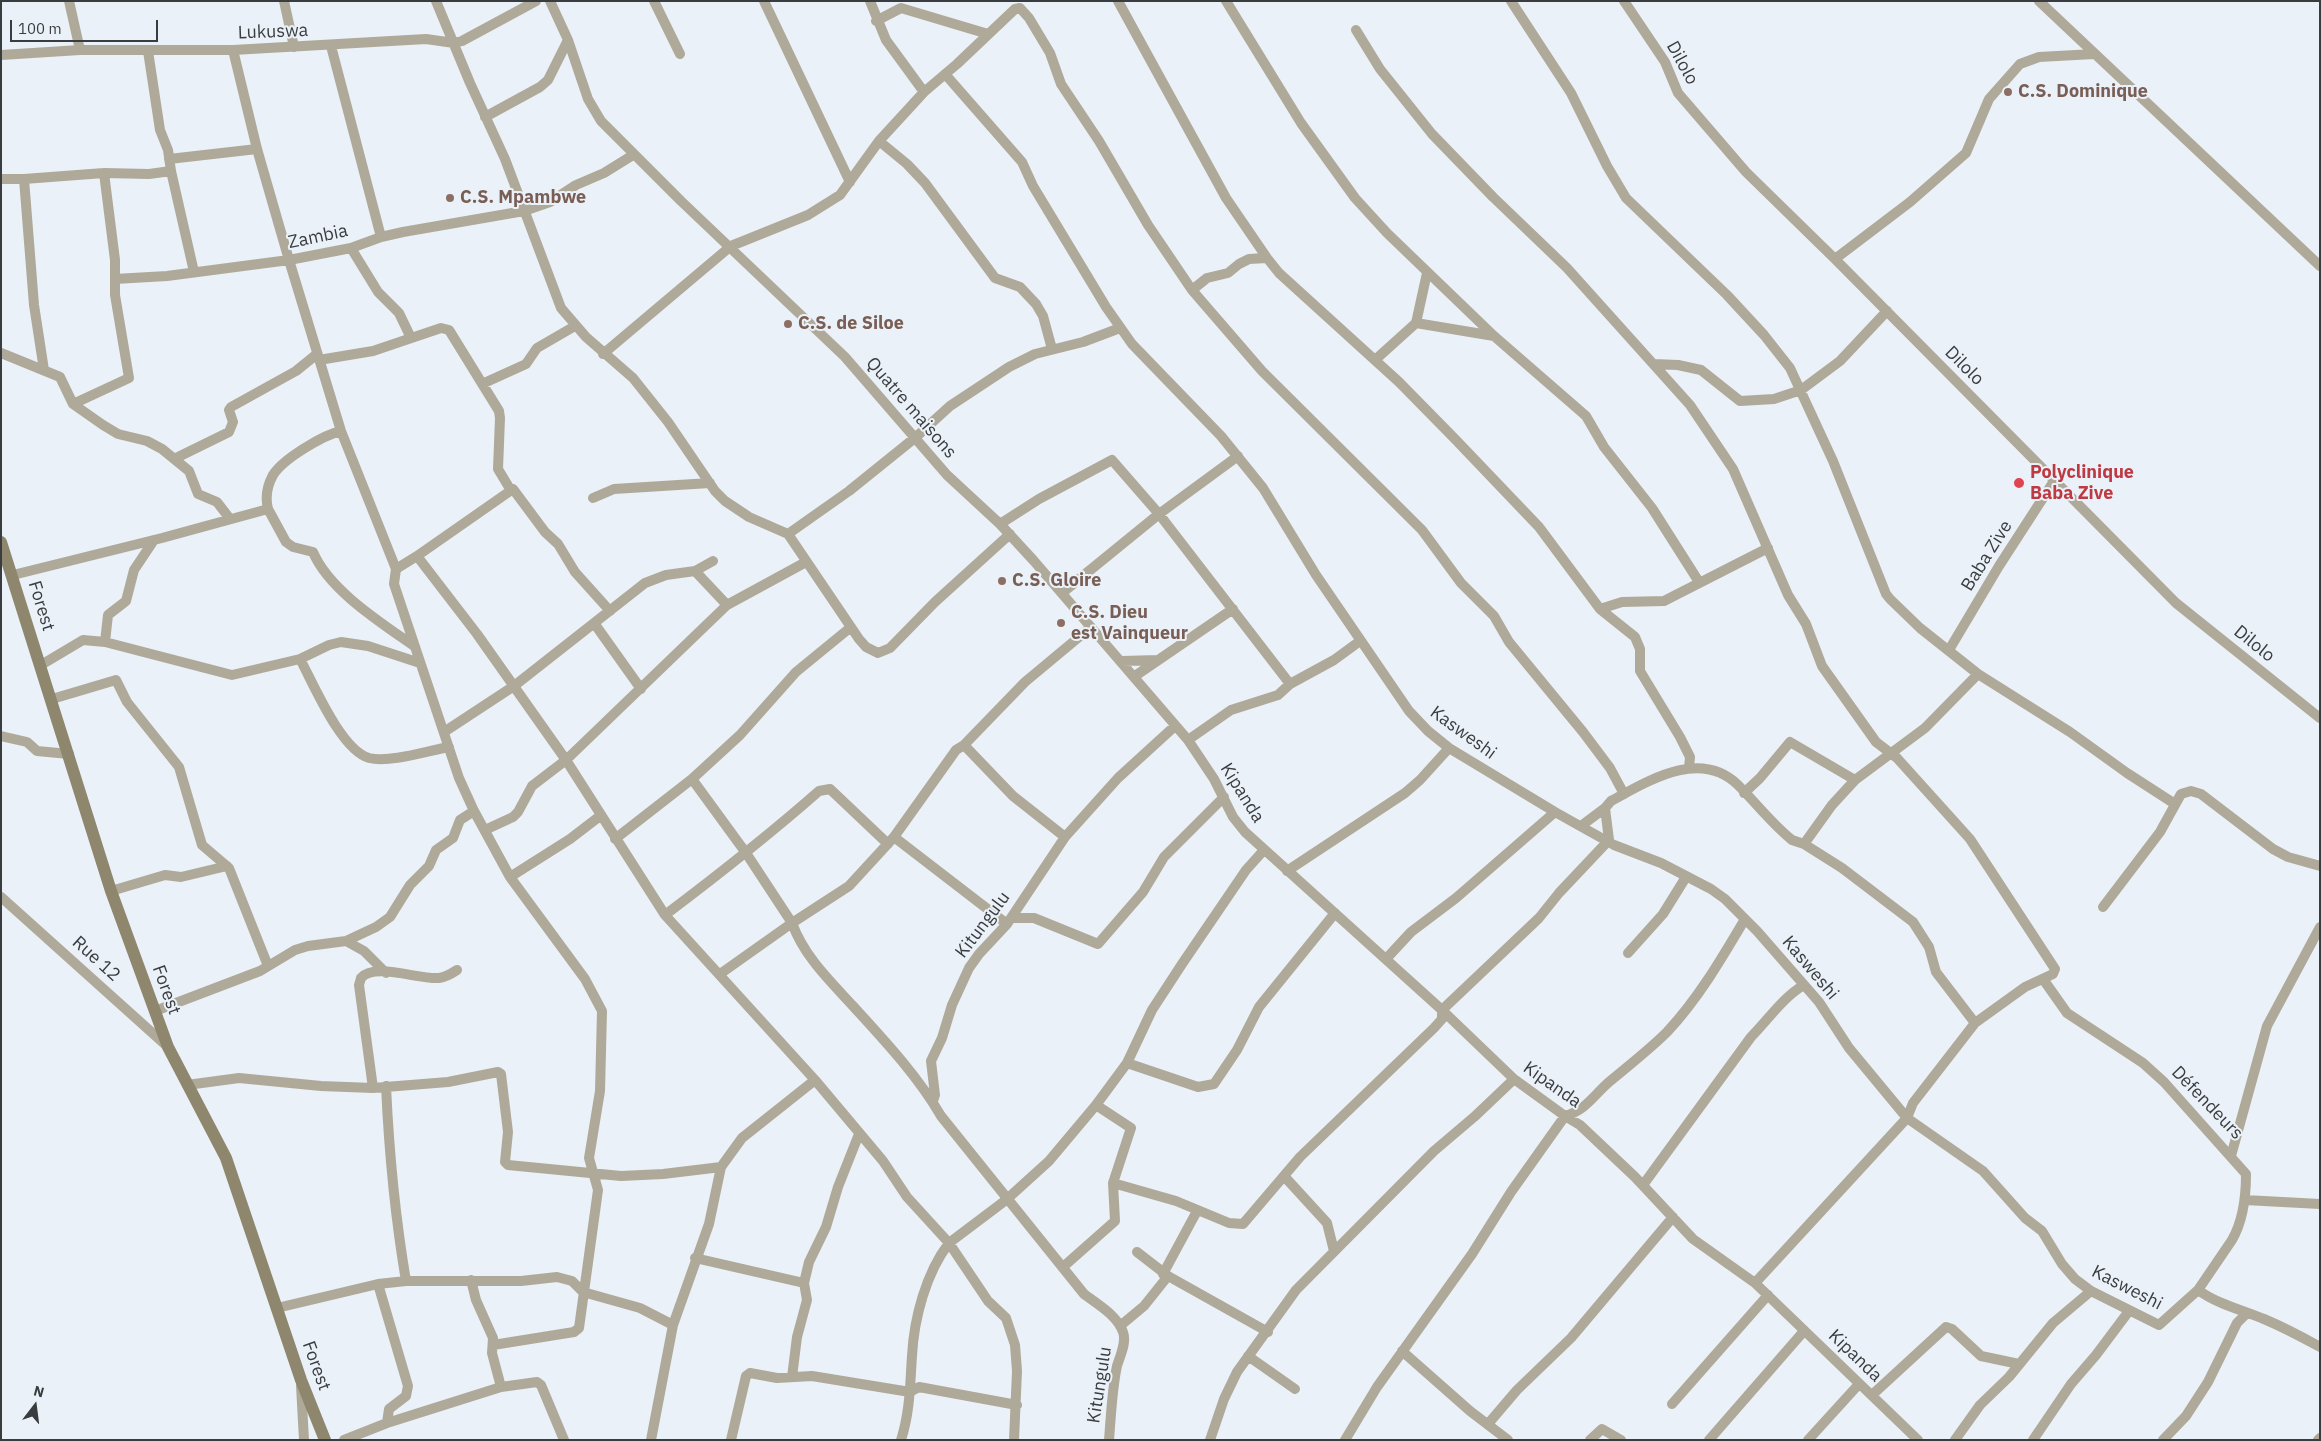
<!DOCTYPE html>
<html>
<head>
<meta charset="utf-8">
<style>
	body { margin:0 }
	#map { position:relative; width:2321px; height:1441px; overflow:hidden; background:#ebf1f8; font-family:"IBM Plex Sans",sans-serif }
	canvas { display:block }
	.frame { position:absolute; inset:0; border:2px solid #3a3d3f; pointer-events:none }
	.north { position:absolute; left:10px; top:1381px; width:50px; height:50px; -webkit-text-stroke:4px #ebf1f8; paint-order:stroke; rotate:15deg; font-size:14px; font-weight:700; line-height:20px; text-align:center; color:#3a3d3f }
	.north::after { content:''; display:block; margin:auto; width:18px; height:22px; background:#3a3d3f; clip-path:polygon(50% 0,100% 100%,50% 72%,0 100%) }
	.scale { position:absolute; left:10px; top:20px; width:148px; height:22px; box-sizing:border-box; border:2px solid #3a3d3f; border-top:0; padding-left:6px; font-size:15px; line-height:18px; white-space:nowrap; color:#3a3d3f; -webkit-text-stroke:4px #ebf1f8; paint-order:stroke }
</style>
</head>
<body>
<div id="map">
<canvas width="2321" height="1441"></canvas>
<div class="frame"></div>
<div class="north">N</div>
<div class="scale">100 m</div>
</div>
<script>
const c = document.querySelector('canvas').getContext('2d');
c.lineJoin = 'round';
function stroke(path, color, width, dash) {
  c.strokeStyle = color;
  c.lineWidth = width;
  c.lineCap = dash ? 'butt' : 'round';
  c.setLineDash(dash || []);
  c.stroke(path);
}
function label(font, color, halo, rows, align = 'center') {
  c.font = font + ' "IBM Plex Sans",sans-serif';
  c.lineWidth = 4;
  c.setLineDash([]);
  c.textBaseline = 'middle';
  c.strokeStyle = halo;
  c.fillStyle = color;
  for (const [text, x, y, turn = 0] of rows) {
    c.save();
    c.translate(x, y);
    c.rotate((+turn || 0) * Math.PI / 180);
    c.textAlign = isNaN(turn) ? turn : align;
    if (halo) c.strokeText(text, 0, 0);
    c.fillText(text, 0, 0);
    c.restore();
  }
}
stroke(new Path2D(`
	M69,1L80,50
	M284,1L294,47
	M436,1L470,83L505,159L561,308L586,337L633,378L668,422L715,491L725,501L749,517L788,534L859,639L866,647L878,653L890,648L935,602L1010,534
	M550,1L568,40L588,99L601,121L681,201L845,357L947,475L1000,524L1034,561L1188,740L1214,779L1233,817L1245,832L1442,1010L1514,1079L1565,1116L1580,1125L1635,1177L1693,1239L1755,1283L1918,1440
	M654,1L680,54
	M764,1L850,182
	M870,1L886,40L924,92
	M1118,1L1226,198L1267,258L1279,273L1399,382L1455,439L1539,527L1600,609L1635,637L1640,649V671L1680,737L1690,757L1689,768
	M1226,1L1301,123L1355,198L1387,233L1494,336L1586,416L1604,447L1652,508L1699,582
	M1511,1L1571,93L1607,166L1626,198L1727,295L1764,335L1790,368L1833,461L1886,594L1890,599L1920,628L1978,674L2070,732L2127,773L2175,804
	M1624,1L1665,62L1678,93L1746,172L1835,259L2176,603L2320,718
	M2039,1L2320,266
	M876,21L901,8L988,34
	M1356,30L1380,69L1432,134L1493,197L1567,268L1690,405L1733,469L1788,595L1806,624L1822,666L1876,742L1897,758L1970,839L2055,969L2053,974L2025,987L1975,1023L1913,1103L1907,1118L1755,1283
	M331,46L381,237
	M233,50L257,149L289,260L341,431L396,569L394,584L459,778L474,811L510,877L585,979L602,1011L600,1091L589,1158L598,1190L579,1328L574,1332L493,1345
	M1,55L80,50H233L426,39L454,43L462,41L536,1
	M945,74L1022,162L1033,186L1106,307L1132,344L1221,436L1263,488L1316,575L1409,711L1428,731L1449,748L1555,812L1614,845L1661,863L1711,889L1725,899L1757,931L1819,1002L1849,1048L1907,1118L1983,1171L2025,1218L2042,1231L2062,1264L2075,1279L2091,1291L2159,1325L2198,1290L2232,1240C2243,1221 2246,1196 2246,1174L2164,1082L2143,1063L2067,1013L2043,979
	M485,117L540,87L548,80L568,40
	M879,141L907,164L925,183L995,278L1020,287L1036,304L1043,316L1052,349
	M169,159L257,149
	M171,171L194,272
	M1,179H24
	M351,248L378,292L399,313L411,338
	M1835,259L1910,202L1966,153L1989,99L2020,64L2039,57L2094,54
	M115,279L167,276L289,260L351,248L381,237L403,232L524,211L550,202L576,185L604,173L633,155
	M1192,290L1207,278L1228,273L1239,264L1249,259L1267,258
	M1416,323L1494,336
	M1,353L60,377L73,404L103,425L118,434L147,441L162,449L189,471L198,494L217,502L230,519
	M603,354L731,246L808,215L840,195L879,141L924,92L957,64L1015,9L1020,8L1029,18L1050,53L1061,84L1099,141L1148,225L1192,290L1262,371L1422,530L1461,583L1494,616L1509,642L1583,732L1610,768L1624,794
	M319,360L373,351L441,328L449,330L499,411L500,418L498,469L510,489
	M1375,360L1416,323L1427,273
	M1655,364L1678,365L1701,370L1740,401L1774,399L1801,390L1840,361L1887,311
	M44,370L34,305L24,179L104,173L149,174L171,171L168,150L160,130L148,51
	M482,384L526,364L537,348L575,326
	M73,404L129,378L115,295V260L104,173
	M174,459L229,432L233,422L229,410L231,407L296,371L317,354
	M593,498L614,489L710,483
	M268,509C265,497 267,486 273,475C283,459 323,435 341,431
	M1000,524L1039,499L1112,460L1159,514L1290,684
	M788,534L849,491L916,437L950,406L1009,367L1035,354L1083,342L1120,328
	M417,556L513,489L545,532L558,544L575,572L610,611
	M396,569L417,556L477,634L566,760L665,915L815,1080L883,1161L907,1197L949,1243L988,1301L1006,1318L1015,1345L1017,1371L1014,1440
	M695,571L727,605
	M13,575L162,538L268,509L286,542L293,547L313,552C329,590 380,622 414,646
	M1062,593L1159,514L1238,456
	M1600,609L1622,602L1664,601L1768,548
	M594,623L641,689
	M105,642L108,615L126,601L134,570L154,540
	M1949,650L1999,566L2054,481
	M300,659C314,685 341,750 369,758C390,763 427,751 449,747
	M1122,661L1158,660
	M41,665L83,640L105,642L232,675L300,659L329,645L341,642L368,646L420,663
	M1135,676L1233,609
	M52,699L116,680L127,702L179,767L202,845L229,868L268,966
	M444,732L514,686L645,583L666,575L695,571L713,561
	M1,736L27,742L37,751L69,754
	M1188,740L1231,710L1278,695L1290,684L1334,660L1360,641
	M964,745L1013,796L1065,837
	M692,779L746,853L792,923C804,956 829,980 853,1006C884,1040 917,1075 941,1116L1084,1294C1097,1304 1117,1315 1123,1332C1127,1342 1120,1356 1117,1366C1112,1389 1111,1416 1109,1440
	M1744,793L1760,778L1790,742L1855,780
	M1581,826L1605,808
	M485,830L513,817L518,812L532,786L566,760L727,605L806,562
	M894,837L1007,924
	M615,839L692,779L740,735L796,672L851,627
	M1804,844L1832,805L1855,780L1925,728L1978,674
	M1287,871L1405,793L1420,780L1449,748
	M510,877L570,839L600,816
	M111,891L165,875L181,877L227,866
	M1,897L168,1047
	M2103,907L2160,832L2181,794L2191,791L2201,794L2273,849L2288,857L2320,866
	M665,915C718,875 769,835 819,791L830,789L888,844
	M1011,918H1034L1098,944L1143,892L1164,857L1224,797
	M346,941L364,951L386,973
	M1628,953L1663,914L1686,877
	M1386,959L1411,932L1456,898L1555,812
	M720,974L792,923L849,886L894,837L956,750L964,745L1025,682L1091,627
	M155,1011L260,971L295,950L308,946L346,941L376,927L390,917L410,885L429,866L436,850L453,838L460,820L474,811
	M1127,1063L1198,1087L1214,1084L1237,1050L1259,1007L1335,913
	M187,1085L239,1078L321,1086L373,1088L448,1082L498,1072L501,1074L508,1132L505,1162L508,1165L621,1176L663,1174L721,1167
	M386,1086C389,1152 395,1216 406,1281
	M373,1088L359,985L361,978C374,962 420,980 439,978C446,977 451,974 457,970
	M933,1101L935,1095L931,1061L942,1038L952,1005L969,968L979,954L1007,924L1065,837L1118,778L1175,726
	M2231,1156L2267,1026L2320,927
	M1284,1176L1327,1223L1334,1251
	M1113,1183L1176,1201L1229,1223L1243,1224L1300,1157L1434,1028L1442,1019V1010L1539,918L1559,893L1609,840L1605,808L1611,801C1648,781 1700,748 1738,785C1756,803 1772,824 1792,840L1804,844L1842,868L1913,922L1929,947L1936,972L1975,1023
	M1643,1185L1751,1037C1768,1020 1783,997 1804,985
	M2245,1200L2320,1204
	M1137,1252L1168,1276L1268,1332
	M695,1258L804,1283
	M1063,1267L1115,1221L1113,1183L1131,1128L1096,1105
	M1163,1274L1197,1211
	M471,1280L476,1300L493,1338L492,1353L501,1387
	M378,1284L408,1386L406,1396L389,1409L387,1423
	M2198,1290C2217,1304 2242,1310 2264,1319C2283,1327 2302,1337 2320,1347
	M277,1308L378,1284L406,1281H521L557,1277L572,1281L583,1292L640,1308L673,1325
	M1120,1326L1144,1306L1168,1276
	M1402,1351L1470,1411L1508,1440
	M1248,1356L1295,1389
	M792,1377L797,1337L807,1300L804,1283L809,1262L826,1227L838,1187L859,1134
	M301,1386L304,1440
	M1872,1395L1946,1327L1952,1329L1981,1356L2019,1364
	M1672,1404L1768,1295
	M1488,1424L1517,1390L1571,1338L1673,1217
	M344,1440L387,1423L501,1387L537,1382L541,1385L564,1440
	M651,1440L673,1325L709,1224L721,1167L742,1138L815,1080
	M731,1440L746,1376L750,1373L777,1378L812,1376L910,1392L919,1387L1017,1405
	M901,1440C910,1412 910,1385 912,1356C914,1318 926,1273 949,1243L1006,1200L1049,1161L1096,1105L1127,1063L1152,1010L1182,964L1246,870L1264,850
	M1210,1440L1224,1399L1237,1372L1296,1290L1434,1151L1474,1117L1514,1079
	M1345,1440L1377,1387L1472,1254L1511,1192L1565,1116C1586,1110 1593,1096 1609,1082C1628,1066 1649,1050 1667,1032C1698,999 1722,958 1745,919
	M1590,1440L1602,1429L1621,1440
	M1709,1440L1804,1331
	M1808,1440L1859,1384
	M1955,1440L1980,1405L2009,1377L2053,1323L2091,1291
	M2033,1440L2071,1384L2096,1355L2129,1311
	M2163,1440L2186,1416L2208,1382L2237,1323L2246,1314
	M2318,1440L2320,1438`), '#afa999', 10);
stroke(new Path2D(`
	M1,542L111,891L168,1047L226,1158L301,1380L325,1440`), '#8f866e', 12);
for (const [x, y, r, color] of [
	[2008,92,5,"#8d6e63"],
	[450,198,5,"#8d6e63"],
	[788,324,5,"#8d6e63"],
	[2019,483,6,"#e0444e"],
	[1002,581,5,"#8d6e63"],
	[1061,623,5,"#8d6e63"]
]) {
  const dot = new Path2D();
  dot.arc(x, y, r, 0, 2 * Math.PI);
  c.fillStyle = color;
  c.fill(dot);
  stroke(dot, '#ebf1f8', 2);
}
label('18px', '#3a3d3f', '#ebf1f8', [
	["Lukuswa",273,32,-2],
	["Dilolo",1682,63,61],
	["Zambia",318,237,-12],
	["Dilolo",1964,366,45],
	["Quatre maisons",911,408,49],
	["Baba Zive",1987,556,-58],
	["Forest",41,606,73],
	["Dilolo",2254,644,39],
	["Kasweshi",1463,733,36],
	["Kipanda",1242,793,58],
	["Kitungulu",983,925,-53],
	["Rue 12",96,959,42],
	["Kasweshi",1810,968,50],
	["Forest",166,990,70],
	["Kipanda",1552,1085,35],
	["Défendeurs",2207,1103,46],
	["Kasweshi",2127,1288,27],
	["Kipanda",1855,1356,44],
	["Forest",316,1366,70],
	["Kitungulu",1100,1385,-81]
]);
label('bold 18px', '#785e54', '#ebf1f8', [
	["C.S. Dominique",2018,92],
	["C.S. Mpambwe",460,198],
	["C.S. de Siloe",798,324],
	["C.S. Gloire",1012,581],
	["C.S. Dieu",1071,613],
	["est Vainqueur",1071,634]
], 'left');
label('bold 18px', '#be3a42', '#ebf1f8', [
	["Polyclinique",2030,473],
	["Baba Zive",2030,494]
], 'left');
</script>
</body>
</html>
